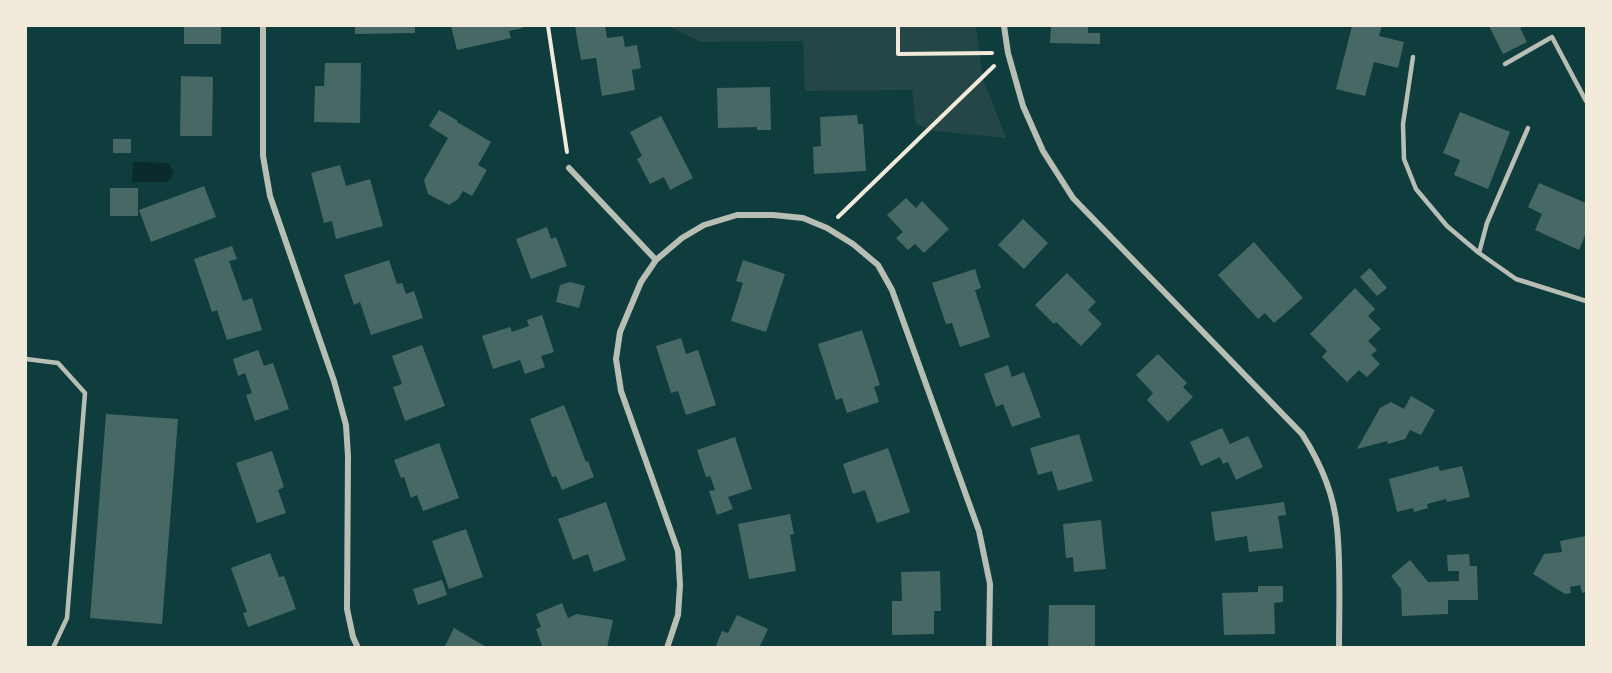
<!DOCTYPE html>
<html>
<head>
<meta charset="utf-8">
<style>
	body { margin:0 }
	#map { position:relative; width:1612px; height:673px; overflow:hidden; background:#0f3d3e; font-family:"Sofia Sans Condensed",sans-serif }
	canvas { display:block }
	.frame { position:absolute; inset:0; border:27px solid #f1e9da; pointer-events:none }
</style>
</head>
<body>
<div id="map">
<canvas width="1612" height="673"></canvas>
<div class="frame"></div>
</div>
<script>
const c = document.querySelector('canvas').getContext('2d');
c.lineJoin = 'round';
function paint(path, color) {
  c.fillStyle = color;
  c.fill(path, 'evenodd');
}
function stroke(path, color, width, dash) {
  c.strokeStyle = color;
  c.lineWidth = width;
  c.lineCap = dash ? 'butt' : 'round';
  c.setLineDash(dash || []);
  c.stroke(path);
}
paint(new Path2D(`
	M669,26H976L983,79L1006,138L935,131L916,124L912,90L805,91L803,41L701,42Z`), '#244646');
paint(new Path2D(`
	M133,162L169,163L174,173L168,182H132Z`), '#0a2a2b');
paint(new Path2D(`
	M184,26H221V44H184Z
	M355,26H415V33L355,34Z
	M451,26H522L523,28L509,31L511,38L457,50Z
	M575,26H605L607,38L623,36L625,47L637,45L641,68L632,70L635,90L602,96L596,58L581,60Z
	M1051,26H1088V33H1100V44L1050,43Z
	M1352,26H1382L1379,36L1404,42L1398,68L1374,62L1365,96L1336,89Z
	M1489,26H1525L1520,28L1527,42L1503,54Z
	M325,63H361L360,123L314,122L315,86H324Z
	M181,76L213,77L212,136H180Z
	M770,87L771,130H757V127L718,128L717,88Z
	M439,110L458,121L457,122L491,142L478,165L487,170L472,196L463,191L458,199L449,205L428,194L424,180L448,138L429,126Z
	M1460,112L1510,132L1488,189L1454,175L1460,160L1443,153Z
	M857,115L858,124H863L866,171L814,174L813,147L821,146L820,117Z
	M661,116L693,178L670,190L664,177L650,184L637,159L642,156L630,132Z
	M113,139H131V153H113Z
	M340,165L346,186L370,179L383,226L336,239L332,221L324,223L311,173Z
	M1539,183L1586,203V233L1579,250L1535,230L1542,214L1528,207Z
	M204,186L216,217L151,242L139,210Z
	M110,188H138V216H110Z
	M906,198L916,208L922,201L949,229L924,253L915,244L908,250L896,238L903,232L887,215Z
	M1023,219L1048,243L1024,269L998,245Z
	M547,227L551,239L556,237L567,266L531,279L516,239Z
	M1254,242L1303,298L1274,323L1265,313L1258,319L1218,275Z
	M232,246L237,259L229,261L243,301L252,298L262,330L227,340L217,310L212,312L194,259Z
	M389,260L397,284L402,283L406,294L414,291L423,318L371,335L360,302L354,305L344,275Z
	M743,260L785,274L766,332L731,321L743,283L736,281Z
	M1370,268L1387,288L1377,296L1360,277Z
	M975,269L981,288L975,290L990,337L960,347L952,323L946,324L932,283Z
	M1067,273L1096,302L1088,310L1102,324L1081,346L1056,322L1054,324L1035,305Z
	M570,282L585,286L579,308L556,302L560,285Z
	M1355,288L1375,309L1368,316L1381,329L1368,341L1377,350L1371,355L1380,364L1367,377L1359,370L1347,382L1322,357L1327,351L1310,334Z
	M542,315L554,352L541,356L545,367L525,374L520,360L493,369L482,336L510,327L512,332L529,326L527,320Z
	M862,330L880,385L874,387L879,402L847,413L842,398L836,400L818,344Z
	M681,338L686,354L698,350L716,405L686,415L678,391L671,393L656,346Z
	M422,345L445,406L405,421L393,387L402,384L392,356Z
	M258,350L264,366L273,363L289,409L255,421L246,395L252,393L245,373L238,376L233,359Z
	M1158,354L1187,383L1183,387L1193,397L1168,422L1147,400L1153,393L1136,375Z
	M1008,365L1012,377L1024,372L1041,417L1012,427L1003,404L996,407L984,374Z
	M1411,396L1435,410L1421,435L1410,430L1405,439L1388,444L1387,441L1357,449L1380,408L1391,402L1404,409Z
	M564,405L586,462L588,461L594,477L562,490L556,476L552,477L530,419Z
	M106,414L178,419L162,624L90,618Z
	M1222,428L1230,444L1248,436L1263,467L1236,480L1228,462L1223,464L1220,457L1201,466L1190,442Z
	M1079,434L1093,481L1058,491L1052,471L1038,475L1030,448Z
	M735,437L752,489L728,497L733,509L717,515L709,491L715,490L710,476L706,477L697,450Z
	M439,443L459,498L423,511L417,495L411,498L404,477L401,478L394,460Z
	M888,448L910,512L877,523L865,490L853,494L843,464Z
	M272,451L284,487L278,490L286,513L257,523L236,463Z
	M1438,466L1440,471L1462,466L1470,497L1447,502L1446,499L1427,504L1428,508L1414,512L1413,508L1397,512L1389,479Z
	M606,502L626,560L594,572L588,554L573,560L558,519Z
	M1284,502L1286,515L1278,516L1283,548L1249,552L1247,536L1215,541L1211,512Z
	M790,514L794,534L790,535L796,571L749,579L738,524Z
	M1101,520L1106,569L1074,572L1073,557L1066,558L1063,524Z
	M466,529L483,577L449,589L432,541Z
	M1586,536V592L1582,593L1580,585L1570,587L1571,593L1565,594L1533,574L1544,554L1562,552L1560,541Z
	M270,553L279,577L284,576L296,609L248,627L243,613L247,612L231,568Z
	M1469,554L1470,566H1477L1478,600H1448V614L1402,616L1401,589L1391,576L1410,560L1428,582L1459,581V571H1448L1447,555Z
	M940,571L941,611H934V634L892,635V601H902L901,572Z
	M442,580L447,595L418,605L413,589Z
	M1258,586H1283V602L1274,603L1275,634L1224,635L1222,593L1258,592Z
	M562,603L568,618L577,614L613,620L607,648H543L536,629L541,627L536,614Z
	M1049,605H1095V648H1048Z
	M737,615L768,629L759,648H715L722,631L728,633Z
	M454,628L488,648H444Z`), '#486865');
stroke(new Path2D(`
	M548,26L567,152
	M898,26V54L992,53
	M838,217L994,66`), '#f1e9da', 4);
stroke(new Path2D(`
	M1413,57L1403,124L1404,159L1416,189L1447,226L1479,253L1516,279L1586,301
	M1505,64L1552,37L1586,101
	M1479,253L1487,223L1528,128
	M26,359L58,363L85,393L67,618L53,648`), '#b8beb3', 4.5);
stroke(new Path2D(`
	M263,26V156L270,196L334,381L346,425L348,456L347,609L353,637L358,648
	M1004,26L1008,53L1023,106L1043,151L1073,198L1302,434C1320,462 1334,494 1337,528C1341,566 1339,609 1339,648
	M569,168L656,260
	M667,648L678,615L680,585L678,551L621,391L616,359L620,332L641,282L656,260L682,238L704,225L737,215H773L803,218L827,228L853,244L878,265L892,290L979,531L990,584L989,648`), '#b8beb3', 6);
</script>
</body>
</html>
